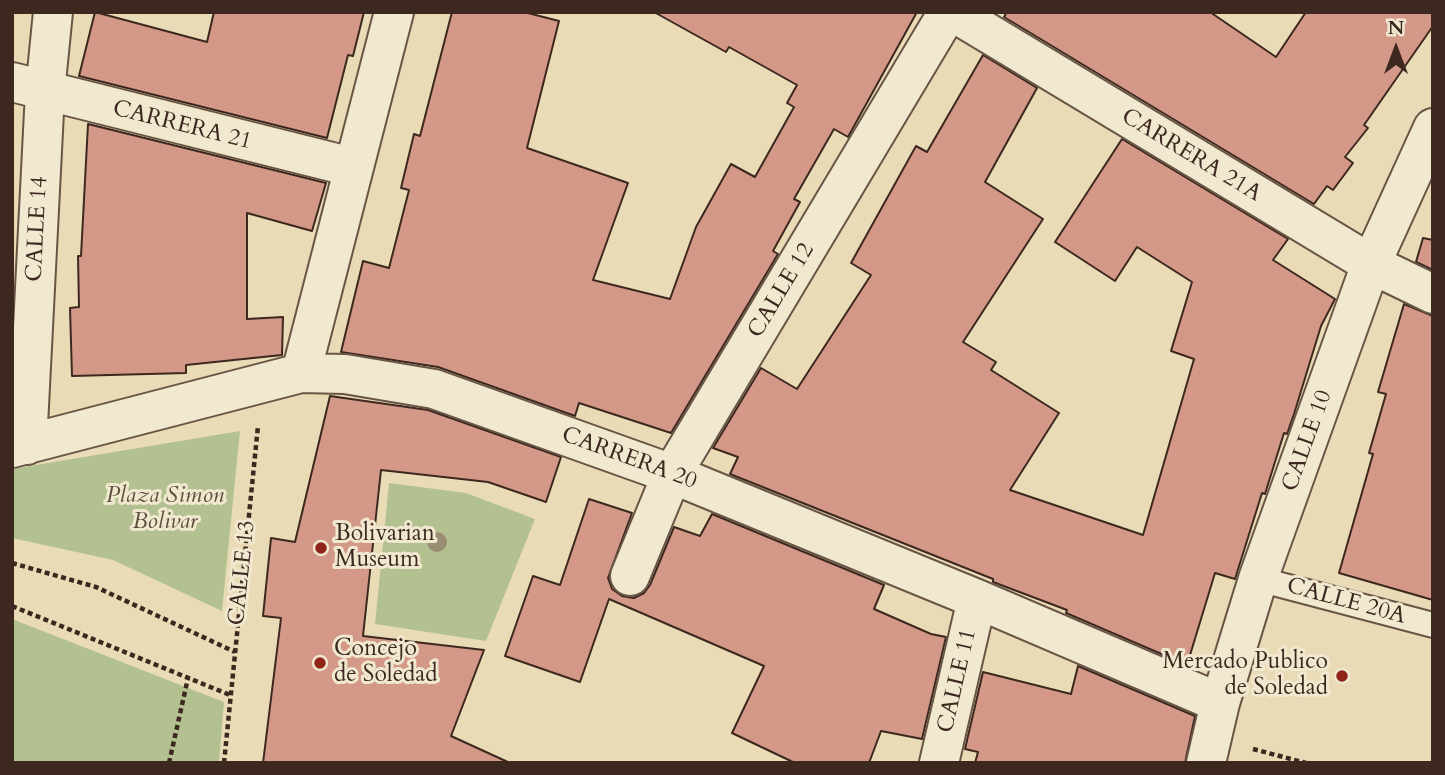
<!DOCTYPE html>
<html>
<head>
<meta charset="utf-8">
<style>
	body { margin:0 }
	#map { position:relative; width:1445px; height:775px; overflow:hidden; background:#eadbb7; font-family:Cardo,serif }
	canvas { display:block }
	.frame { position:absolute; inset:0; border:14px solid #3c281f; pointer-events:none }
	.north { position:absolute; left:1361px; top:14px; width:70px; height:70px; -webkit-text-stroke:5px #f1e8d0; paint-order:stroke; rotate:0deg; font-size:19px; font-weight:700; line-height:28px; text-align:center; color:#3c281f }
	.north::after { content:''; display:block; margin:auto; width:24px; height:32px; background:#3c281f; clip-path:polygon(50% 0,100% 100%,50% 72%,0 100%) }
</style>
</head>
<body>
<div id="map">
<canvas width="1445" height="775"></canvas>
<div class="frame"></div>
<div class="north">N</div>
</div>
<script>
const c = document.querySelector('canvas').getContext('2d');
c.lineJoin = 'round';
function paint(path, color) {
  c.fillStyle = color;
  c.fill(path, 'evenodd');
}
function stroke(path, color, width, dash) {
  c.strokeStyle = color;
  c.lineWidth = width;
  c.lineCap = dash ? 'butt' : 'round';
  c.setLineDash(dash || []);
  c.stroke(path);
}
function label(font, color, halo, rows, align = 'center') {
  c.font = font + ' Cardo,serif';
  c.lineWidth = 6;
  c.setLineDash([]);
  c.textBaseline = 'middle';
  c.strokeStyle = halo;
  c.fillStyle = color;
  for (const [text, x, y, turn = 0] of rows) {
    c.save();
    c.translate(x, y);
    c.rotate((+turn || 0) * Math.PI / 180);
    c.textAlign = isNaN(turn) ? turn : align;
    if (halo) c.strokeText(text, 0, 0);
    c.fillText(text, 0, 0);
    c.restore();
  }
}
paint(new Path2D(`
	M240,431L222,611L113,560L12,538V469Z
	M389,483L466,493L535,519L486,641L375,624Z
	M12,619L224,702L219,763H12Z`), '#b3c191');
const building = new Path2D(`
	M95,12L207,42L214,12H364L353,56L348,55L327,138L79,76Z
	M452,12H524L559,21L527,148L628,183L593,280L670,299L696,227L731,164L755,177L794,107L787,103L797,85L729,47L726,52L654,12H917L848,137L834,129L794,199L800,202L773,251L778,254L671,433L579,403L575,416L438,367L341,352L363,261L389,268L409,190L401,188L414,134L420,136Z
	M1007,12H1210L1276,57L1306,12H1433V26L1364,125L1368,128L1345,157L1353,163L1333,190L1327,186L1314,204L1004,17Z
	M983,55L1037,88L985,182L1043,219L963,342L996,362L991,370L1059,413L1010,490L1143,535L1194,359L1171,351L1192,282L1137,247L1115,281L1055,242L1122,139L1288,239L1273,260L1335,299L1321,326L1294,414L1287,434L1284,433L1265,494L1262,493L1235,579L1215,573L1187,665L1066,613L1067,610L993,582V579L730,474L738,457L713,448L761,368L797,389L871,275L851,263L916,146L927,152Z
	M88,124L326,183L312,231L247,213V319L283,317L282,355L186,365V373L72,376L70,308L79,307L78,256H81Z
	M1423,238L1433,240V270L1416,262Z
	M1404,304L1433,316V600L1339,573L1373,454L1369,453L1386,394L1378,392Z
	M330,396L428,410L561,457L546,502L488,482L381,470L363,636L484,650L451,736L510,763H263L281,618L263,616L271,538L295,542Z
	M589,499L632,513L608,578L612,589L622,596L634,598L644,593L650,585L674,527L700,536L712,514L884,585L874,609L931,634L946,637L922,739L881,731L869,763H795L732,733L764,666L609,599L580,682L505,656L533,576L560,585Z
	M1078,666L1195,716L1185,763H975L978,752L965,749L983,672L1071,694Z`);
paint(building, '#d49888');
stroke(building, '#3c281f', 2);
const service = new Path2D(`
	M1258,579L1433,625`);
const minor = new Path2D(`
	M953,12L1371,264L1433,294
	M12,82L352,167
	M301,373L394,12
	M27,445L45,92L53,12
	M12,448L301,373L345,374L434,389L672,474L977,599L1220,703
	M630,576L672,474L948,12
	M939,763L977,599
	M1206,763L1220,703L1258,579L1371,264L1433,128`);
stroke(service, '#685545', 28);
stroke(minor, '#685545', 42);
stroke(new Path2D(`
	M12,563L96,587L235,652
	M12,606L230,695
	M1253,749L1306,763
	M169,763L188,678
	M224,763L258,426`), '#3c281f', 4.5, [5, 3.5]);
stroke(service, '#f1e8d0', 24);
stroke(minor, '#f1e8d0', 38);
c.fillStyle = '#9b8d73';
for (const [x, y] of [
	[437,542]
]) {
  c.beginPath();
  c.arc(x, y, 10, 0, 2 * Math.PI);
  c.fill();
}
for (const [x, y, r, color] of [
	[321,548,7,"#8f2418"],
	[320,663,7,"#8f2418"],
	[1342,676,7,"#8f2418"]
]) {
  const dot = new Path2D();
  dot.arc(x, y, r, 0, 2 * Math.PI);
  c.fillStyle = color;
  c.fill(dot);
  stroke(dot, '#f1e8d0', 2.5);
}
label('23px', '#3c281f', '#f1e8d0', [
	["CARRERA 21",182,126,14],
	["CARRERA 21A",1191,156,31],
	["CALLE 14",38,229,-87],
	["CALLE 12",782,291,-59],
	["CALLE 10",1308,441,-70],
	["CARRERA 20",629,459,20],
	["CALLE 13",243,573,-84],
	["CALLE 20A",1346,602,15],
	["CALLE 11",958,681,-77]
]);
label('italic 23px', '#5a4e3c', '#f1e8d0', [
	["Plaza Simon",165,497],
	["Bolivar",165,523]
]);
label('23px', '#3c281f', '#f1e8d0', [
	["Bolivarian",335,535],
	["Museum",335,561],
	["Concejo",334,650],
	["de Soledad",334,676],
	["Mercado Publico",1328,663,"right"],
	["de Soledad",1328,689,"right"]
], 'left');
</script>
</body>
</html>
